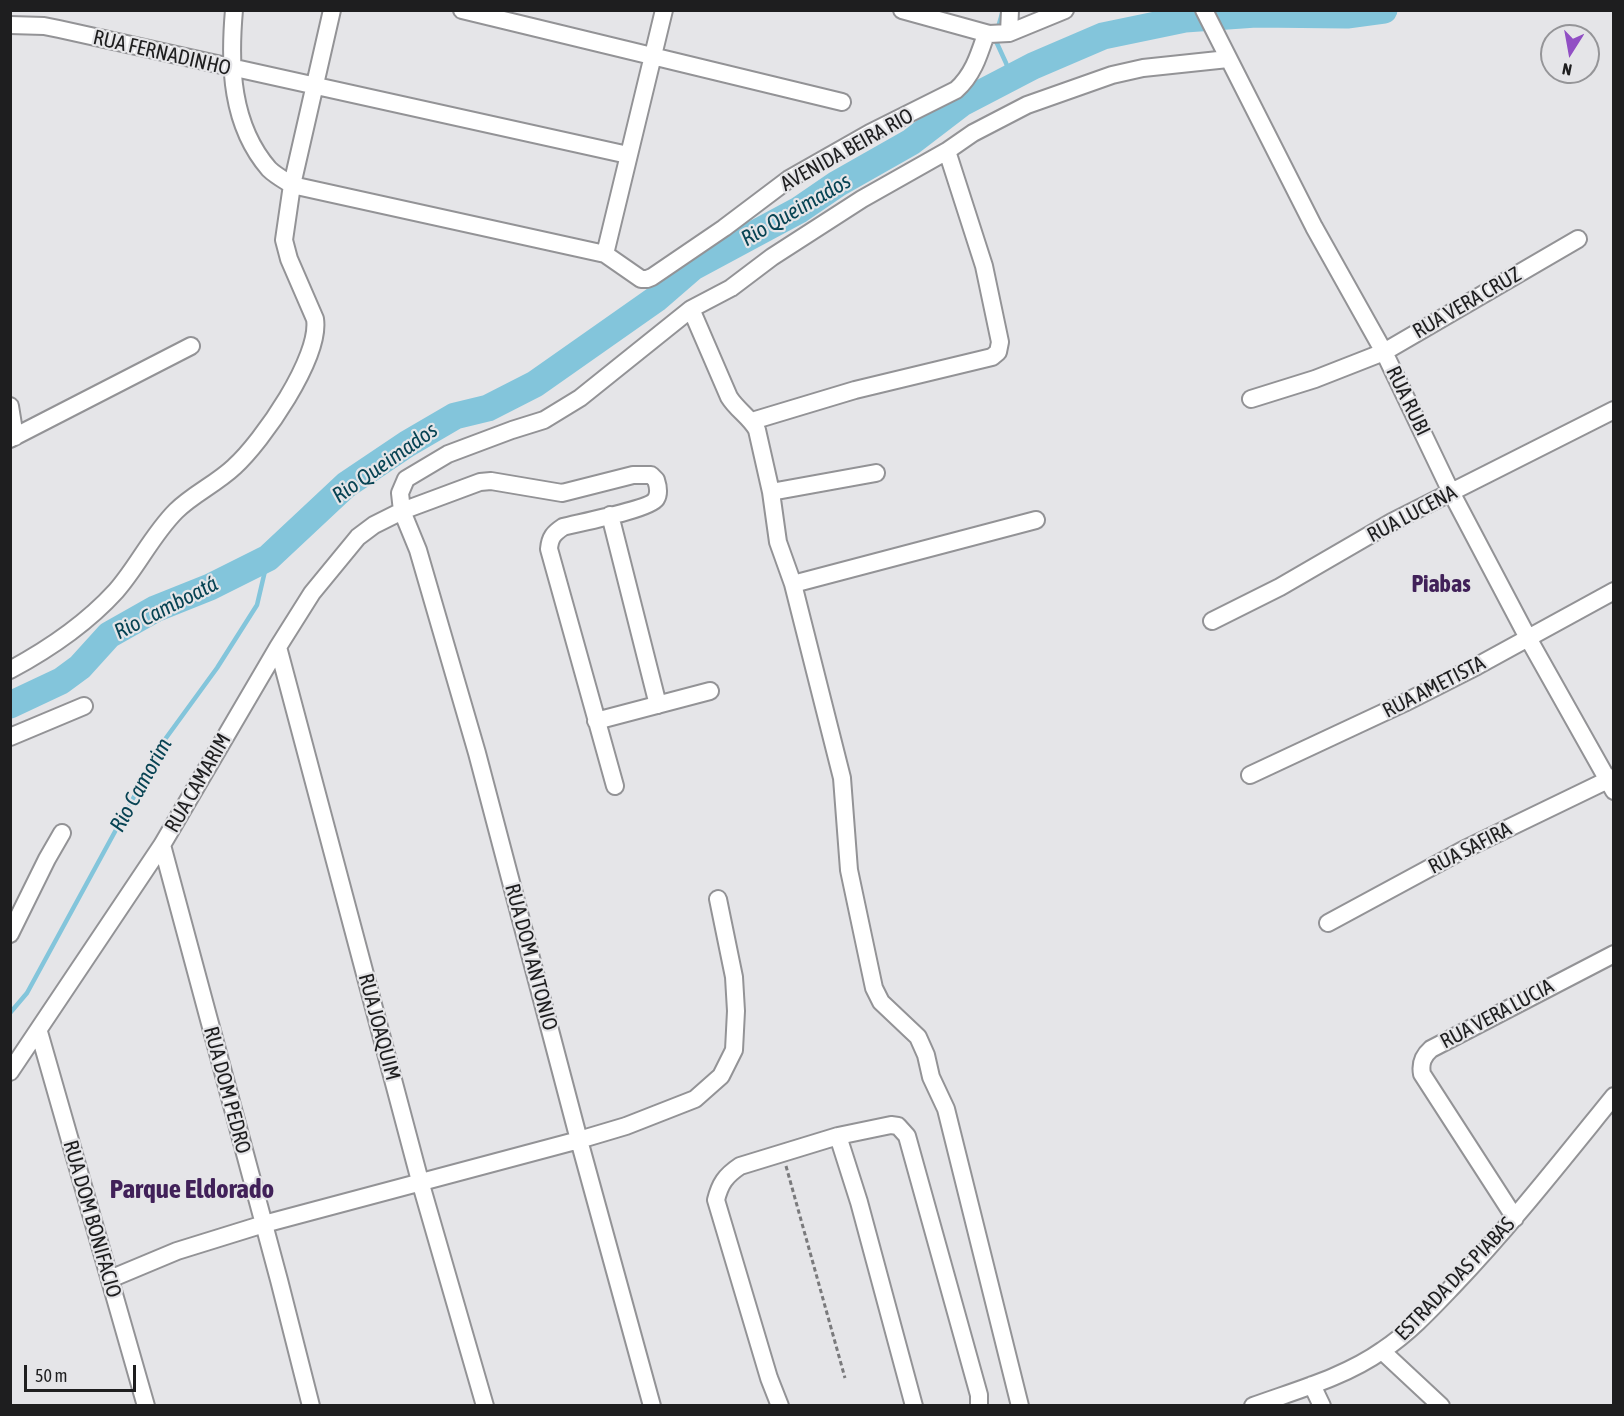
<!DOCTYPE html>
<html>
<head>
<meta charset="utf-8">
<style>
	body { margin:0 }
	#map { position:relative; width:1624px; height:1416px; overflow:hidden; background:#e5e5e8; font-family:"Asap Condensed",sans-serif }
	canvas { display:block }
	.frame { position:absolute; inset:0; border:12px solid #1e1e1f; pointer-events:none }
	.north { position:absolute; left:1540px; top:24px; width:60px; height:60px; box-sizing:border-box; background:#e5e5e8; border:2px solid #959598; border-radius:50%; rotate:191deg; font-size:16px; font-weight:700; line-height:24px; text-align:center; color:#1e1e1f }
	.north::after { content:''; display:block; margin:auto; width:21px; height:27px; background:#914fc4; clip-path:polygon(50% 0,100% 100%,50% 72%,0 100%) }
	.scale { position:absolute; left:24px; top:1365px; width:112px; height:27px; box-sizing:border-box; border:3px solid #1e1e1f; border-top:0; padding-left:8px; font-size:18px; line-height:21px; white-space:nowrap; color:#1e1e1f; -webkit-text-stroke:4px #e5e5e8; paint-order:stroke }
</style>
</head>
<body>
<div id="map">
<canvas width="1624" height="1416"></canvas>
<div class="frame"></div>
<div class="north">N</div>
<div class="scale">50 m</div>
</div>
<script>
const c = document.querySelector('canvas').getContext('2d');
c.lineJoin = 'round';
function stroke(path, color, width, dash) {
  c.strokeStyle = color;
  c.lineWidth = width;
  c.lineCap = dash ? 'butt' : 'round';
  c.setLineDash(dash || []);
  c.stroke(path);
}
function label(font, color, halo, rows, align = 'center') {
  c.font = font + ' "Asap Condensed",sans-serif';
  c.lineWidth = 4.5;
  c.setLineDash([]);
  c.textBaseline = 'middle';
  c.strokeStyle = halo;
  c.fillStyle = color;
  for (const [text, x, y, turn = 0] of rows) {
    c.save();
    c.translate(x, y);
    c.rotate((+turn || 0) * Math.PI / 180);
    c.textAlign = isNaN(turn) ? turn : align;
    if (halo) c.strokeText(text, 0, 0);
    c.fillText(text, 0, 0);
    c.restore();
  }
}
stroke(new Path2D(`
	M997,31L1003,10
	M995,39L1006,63L1011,77
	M10,1013L27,993L166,738L217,668L257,605L268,558`), '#83c5db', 4.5);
stroke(new Path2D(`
	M10,705L61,681L80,667L109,635L155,609L210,587L268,558L346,485L407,444L455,416L488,408L535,384L656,299L693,267L799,210L837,184L911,142L962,103L1033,66L1103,36L1185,19L1256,14L1347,15L1384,10`), '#83c5db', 27);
const minor = new Path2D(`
	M234,10C229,66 231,125 269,169C275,175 284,180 292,185L605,254
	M462,10L842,102
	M664,10L605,254L641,279H647L652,277L724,228L789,179L870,133L956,90C973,75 979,55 986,34
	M902,10L989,34L1009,33L1065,10
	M1204,10L1314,227L1384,352L1451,492L1528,638L1614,791
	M10,25L44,26L59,29L628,155
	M1009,33L1010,10
	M691,309L729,397C737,410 750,417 757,430L771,492L778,542L793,584L842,778L849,870L874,988L881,1002L918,1037L926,1055L931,1077L946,1109L1020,1406
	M1251,399L1315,379L1384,352L1578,239
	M10,406L15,437
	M752,421L855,390L992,357L998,352L1000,342L984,266L947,151
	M10,439L191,346
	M771,492L876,473
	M610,515L658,705
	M793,584L1036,520
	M1212,621L1280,587L1392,522L1614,410
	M278,647L420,1181L485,1406
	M10,670C49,649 86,624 116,591C138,566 152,535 176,511C193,494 216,484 234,467C262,442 321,357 315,319L289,259L284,240L292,185L332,10
	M596,721L710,691
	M10,737L84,706
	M1250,775L1404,703L1477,666L1614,591
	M162,845L279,1280L311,1406
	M1328,923L1463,850L1614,777
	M10,934L47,859L62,833
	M39,1032L146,1406
	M10,1072L162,845L278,647L312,593L358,537L374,525L402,511L480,482L491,481L562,493L633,475H651L656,480C658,486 659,494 656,499C650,509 578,523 563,527C554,533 550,537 549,549L615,786
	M838,1136L891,1125L898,1126L907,1136L979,1395V1406
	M1515,1218L1422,1074C1420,1063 1423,1056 1431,1049L1614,954
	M110,1279L177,1251L264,1224L579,1140L626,1126L695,1099L721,1076L734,1050L736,1011L734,977L718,899
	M1382,1351L1441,1406
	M1312,1385L1322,1406
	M652,1406L579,1140L477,753L418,550L402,511L400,493L406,479L448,454L512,430L544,420L580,398L691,309L731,288L772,257L862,199L947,151L973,133L1027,105L1112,75L1143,68L1228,59
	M780,1406L769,1378L716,1200C720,1184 725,1176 740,1166L838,1136L859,1202L914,1406
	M1253,1406C1297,1390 1345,1377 1383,1350C1410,1332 1432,1308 1454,1285C1511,1225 1562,1160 1614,1096`);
stroke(minor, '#939396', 20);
stroke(new Path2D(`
	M786,1166L845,1378`), '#7a7a7c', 3, [4.5, 3]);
stroke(minor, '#fff', 16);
label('21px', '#1e1e1f', '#e5e5e8', [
	["RUA FERNADINHO",162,53,13],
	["AVENIDA BEIRA RIO",847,150,-29],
	["RUA VERA CRUZ",1467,303,-30],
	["RUA RUBI",1408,401,64],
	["RUA LUCENA",1412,514,-28],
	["RUA AMETISTA",1434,687,-27],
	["RUA CAMARIM",198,783,-60],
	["RUA SAFIRA",1470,848,-27],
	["RUA DOM ANTONIO",531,957,75],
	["RUA VERA LUCIA",1497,1014,-28],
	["RUA JOAQUIM",379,1027,75],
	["RUA DOM PEDRO",227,1090,75],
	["RUA DOM BONIFACIO",92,1219,74],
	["ESTRADA DAS PIABAS",1455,1279,-46]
]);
label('italic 22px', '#074353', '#e5e5e8', [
	["Rio Queimados",796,210,-30],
	["Rio Queimados",385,463,-35],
	["Rio Camboatá",166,608,-27],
	["Rio Camorim",141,785,-61]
]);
label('bold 24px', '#412159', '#e5e5e8', [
	["Piabas",1441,584]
]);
label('bold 27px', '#412159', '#e5e5e8', [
	["Parque Eldorado",192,1189]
]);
</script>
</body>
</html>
